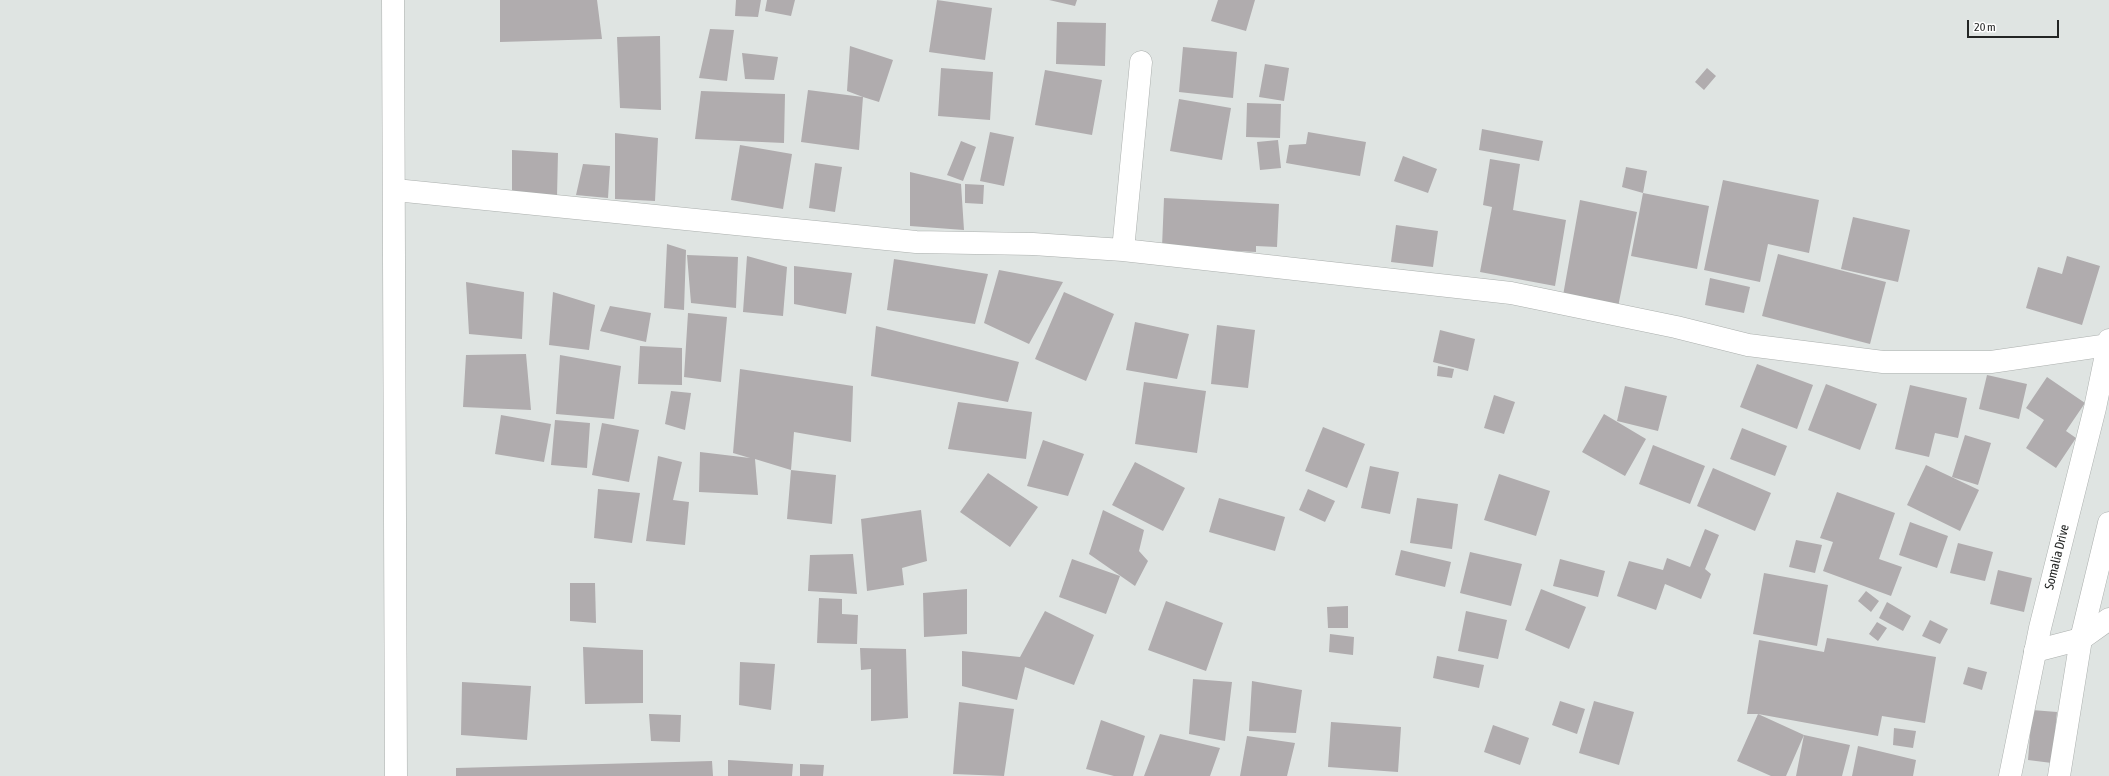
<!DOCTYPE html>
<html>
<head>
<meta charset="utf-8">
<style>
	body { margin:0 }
	#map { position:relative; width:2109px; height:776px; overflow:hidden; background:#dfe4e2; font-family:"Asap Condensed",sans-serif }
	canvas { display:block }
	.scale { position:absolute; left:1967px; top:20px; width:92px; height:18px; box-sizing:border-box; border:2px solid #232524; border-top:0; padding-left:5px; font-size:12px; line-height:14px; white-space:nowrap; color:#232524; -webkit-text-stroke:3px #fff; paint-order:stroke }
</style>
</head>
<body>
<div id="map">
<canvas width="2109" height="776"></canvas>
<div class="scale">20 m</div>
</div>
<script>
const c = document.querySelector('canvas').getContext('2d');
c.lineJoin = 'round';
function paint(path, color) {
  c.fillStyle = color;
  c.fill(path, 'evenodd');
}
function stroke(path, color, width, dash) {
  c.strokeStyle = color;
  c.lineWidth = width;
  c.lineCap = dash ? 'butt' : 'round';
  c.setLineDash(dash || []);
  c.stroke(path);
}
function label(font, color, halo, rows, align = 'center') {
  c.font = font + ' "Asap Condensed",sans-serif';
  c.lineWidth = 3;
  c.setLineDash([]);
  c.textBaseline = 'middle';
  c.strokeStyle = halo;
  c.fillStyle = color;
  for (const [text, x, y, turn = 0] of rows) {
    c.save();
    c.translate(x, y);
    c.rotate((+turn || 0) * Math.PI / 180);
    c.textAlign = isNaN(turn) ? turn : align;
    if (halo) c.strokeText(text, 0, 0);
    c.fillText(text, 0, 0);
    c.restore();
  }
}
paint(new Path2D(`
	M500,0H597L602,39L500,42Z
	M736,0H761L758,17L735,16Z
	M767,0H795L791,16L765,11Z
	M937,0L992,8L985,60L929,52Z
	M1049,0H1077L1075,6Z
	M1218,0H1255L1246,31L1211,21Z
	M1057,22L1106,23L1105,66L1056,64Z
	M710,29L734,30L727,81L699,78Z
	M660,36L661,110L620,108L617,37Z
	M850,46L893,60L879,102L863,97L859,150L801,142L808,90L863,97L847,91Z
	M1183,47L1237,52L1233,98L1179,92Z
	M742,53L778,57L774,80L745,79Z
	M1265,64L1289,68L1284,101L1259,97Z
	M941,68L993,72L990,120L938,116Z
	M1707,68L1716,76L1704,90L1695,82Z
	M1045,70L1102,80L1092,135L1035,125Z
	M701,91L785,94L784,143L695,139Z
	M1179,99L1231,108L1222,160L1170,151Z
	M1247,103L1281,104L1280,138L1246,137Z
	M1482,129L1543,141L1539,161L1479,150Z
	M990,132L1014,137L1004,186L980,181Z
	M1308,132L1366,142L1360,176L1286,163L1289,145L1306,144Z
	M615,133L658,138L655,201L615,199Z
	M1278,140L1281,168L1260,170L1257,142Z
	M961,141L976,147L963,181L947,175Z
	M740,145L792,154L783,209L731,200Z
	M512,150L558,153L557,197L512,193Z
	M1403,156L1437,169L1428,193L1394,181Z
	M1490,159L1520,164L1513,210L1566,220L1555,286L1480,272L1492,207L1483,205Z
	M815,163L842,167L835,212L809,208Z
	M583,164L610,166L608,198L576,195Z
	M1626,167L1647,171L1643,193L1622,187Z
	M910,172L961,184L964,230L910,226Z
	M1723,180L1819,200L1809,253L1768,244L1760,282L1704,270Z
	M965,184L984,185L983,204L965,203Z
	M1643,193L1709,206L1697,269L1631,256Z
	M1164,198L1279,204L1277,247L1256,246V252L1162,247Z
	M1580,200L1637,212L1617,312L1562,301Z
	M1853,217L1910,230L1898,282L1841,269Z
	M1396,225L1438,231L1433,267L1391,262Z
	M667,244L686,250L684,310L664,308Z
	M1778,254L1886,282L1870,344L1762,316Z
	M687,255L738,257L736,308L691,303Z
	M747,256L787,267L783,316L743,312Z
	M2067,256L2100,266L2082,325L2026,308L2038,267L2062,274Z
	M894,259L988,274L975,324L887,310Z
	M794,266L852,273L846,314L794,304Z
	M999,270L1063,282L1029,344L984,323Z
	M1710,278L1750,287L1744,313L1705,305Z
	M466,282L524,292L522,339L469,334Z
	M553,292L595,305L589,350L549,345Z
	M1064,292L1114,314L1086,381L1035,359Z
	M610,306L651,313L646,342L600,331Z
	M688,313L727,317L721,382L684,377Z
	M1135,322L1189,334L1177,379L1126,370Z
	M1217,325L1255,330L1248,388L1211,384Z
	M876,326L1019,362L1008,402L871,376Z
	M1440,330L1475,339L1468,371L1433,362Z
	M640,346L682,348V385L638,384Z
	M526,354L531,410L463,407L466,355Z
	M560,355L621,366L614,419L556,414Z
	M1757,364L1813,385L1797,429L1740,407Z
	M1438,366L1454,369L1452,378L1437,376Z
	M740,369L853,386L851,442L794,432L791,470L755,459L758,495L699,492L700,452L750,458L733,453Z
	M1987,375L2027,384L2019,419L1979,409Z
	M2047,377L2085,403L2066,431L2076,438L2056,468L2026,448L2044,420L2026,408Z
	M1144,382L1206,391L1197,453L1135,444Z
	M1826,384L1877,404L1860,450L1808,430Z
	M1910,385L1967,398L1958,438L1935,433L1929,457L1895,449Z
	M1625,386L1667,396L1658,431L1617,421Z
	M671,391L691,393L685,430L665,424Z
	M1494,395L1515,402L1504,434L1484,428Z
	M958,402L1032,412L1026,459L948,449Z
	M1604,414L1646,439L1625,476L1582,452Z
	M501,415L551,424L544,462L495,454Z
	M555,420L590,423L587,468L551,465Z
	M602,423L639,430L629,482L592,475Z
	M1323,427L1365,444L1347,488L1305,471Z
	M1742,428L1787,446L1775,476L1730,459Z
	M1965,435L1991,443L1978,485L1952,477Z
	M1043,440L1084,454L1068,496L1027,486Z
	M1653,445L1705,466L1690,504L1639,484Z
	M658,456L682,462L673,500L689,502L685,545L646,541Z
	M1135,462L1185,488L1163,531L1112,505Z
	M1926,465L1979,490L1960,531L1907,505Z
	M1370,466L1399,472L1390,514L1361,508Z
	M1713,468L1771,493L1755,531L1697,506Z
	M791,470L836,475L832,524L787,519Z
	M988,473L1038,507L1010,547L960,512Z
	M1499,474L1550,491L1536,536L1484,520Z
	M598,489L640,493L632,543L594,538Z
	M1308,489L1335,501L1325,522L1299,510Z
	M1837,492L1895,513L1879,559L1902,567L1891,596L1823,571L1833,542L1820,538Z
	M1219,498L1285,517L1275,551L1209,532Z
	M1417,498L1458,504L1452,549L1410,543Z
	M921,510L927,561L902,568L904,585L867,591L861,519Z
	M1103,510L1144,530L1139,551L1148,561L1135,586L1089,554Z
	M1910,522L1948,536L1937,568L1899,555Z
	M1705,529L1719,535L1705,569L1711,574L1701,599L1665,584L1656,610L1617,596L1629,561L1663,570L1667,558L1690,567Z
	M1796,540L1822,545L1815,573L1789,567Z
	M1958,543L1993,552L1985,581L1950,573Z
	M1401,550L1451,562L1445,587L1395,575Z
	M1470,552L1522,564L1511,606L1460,593Z
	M853,554L857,594L808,591L810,555Z
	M1072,559L1120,576L1106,614L1059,597Z
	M1560,559L1605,571L1598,597L1553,586Z
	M1998,570L2032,578L2024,612L1990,604Z
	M1764,573L1828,585L1817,646L1753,634Z
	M570,583H595L596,623L570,621Z
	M967,589V634L924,637L923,593Z
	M1541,589L1586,607L1569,649L1525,630Z
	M1866,591L1879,601L1871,612L1858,601Z
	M819,598L842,599V614L858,615L857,644L817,643Z
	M1166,601L1223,623L1206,671L1148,650Z
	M1887,602L1911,616L1903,631L1879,618Z
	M1348,606V628H1328L1327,607Z
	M1045,611L1094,635L1074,685L1025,667L1017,700L962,686V651L1020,657Z
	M1466,611L1507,620L1498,659L1458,651Z
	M1930,620L1948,629L1940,644L1922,636Z
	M1877,622L1887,628L1878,641L1869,634Z
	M1330,634L1354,637L1353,655L1329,652Z
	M1827,638L1936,657L1925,723L1882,716L1878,736L1758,714L1804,735L1850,745L1842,776H1796L1804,735L1786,776H1771L1737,761L1758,714H1747L1759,640L1824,652Z
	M583,647L643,650V703L585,704Z
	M860,648L906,649L908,718L871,721V669L861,670Z
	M1437,656L1484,665L1479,688L1433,678Z
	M740,662L775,664L771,710L739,705Z
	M1968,667L1987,672L1982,690L1963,684Z
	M1193,679L1232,682L1225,741L1189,734Z
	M1252,681L1302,690L1296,733L1249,731Z
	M462,682L531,686L527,740L461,735Z
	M1560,701L1585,709L1577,734L1552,725Z
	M1594,701L1634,712L1619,765L1579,753Z
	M959,702L1014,709L1004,776L953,774Z
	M2032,710L2057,712L2052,763L2028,760Z
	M649,714L681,715L680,742L651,741Z
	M1101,720L1145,736L1133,776H1114L1086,769Z
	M1331,722L1401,727L1398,772L1328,767Z
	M1493,725L1529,738L1520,765L1484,752Z
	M1894,728L1916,731L1913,748L1893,745Z
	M1160,734L1220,748L1210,776H1144Z
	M1247,736L1295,743L1287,776H1240Z
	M1858,746L1916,760L1913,776H1852Z
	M728,760L793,764L792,776H728Z
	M712,761L713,776H456V768Z
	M800,764L824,765L823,776H800Z`), '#b0acae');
const street = new Path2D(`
	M393,0L396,776
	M395,190L916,242L1033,244L1123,250L1511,293L1676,327L1748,345L1883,362H1991L2109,345
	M1123,250L1141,62
	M2035,651L2081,639L2109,619`);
const primary = new Path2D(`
	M2010,776L2040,628L2095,408L2109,340
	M2059,776L2081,639L2109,523`);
stroke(street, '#abafad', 23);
stroke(primary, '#abafad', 23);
stroke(street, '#fff', 22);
stroke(primary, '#fff', 22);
label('13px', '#232524', '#fff', [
	["Somalia Drive",2057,557,-76]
]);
</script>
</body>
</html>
